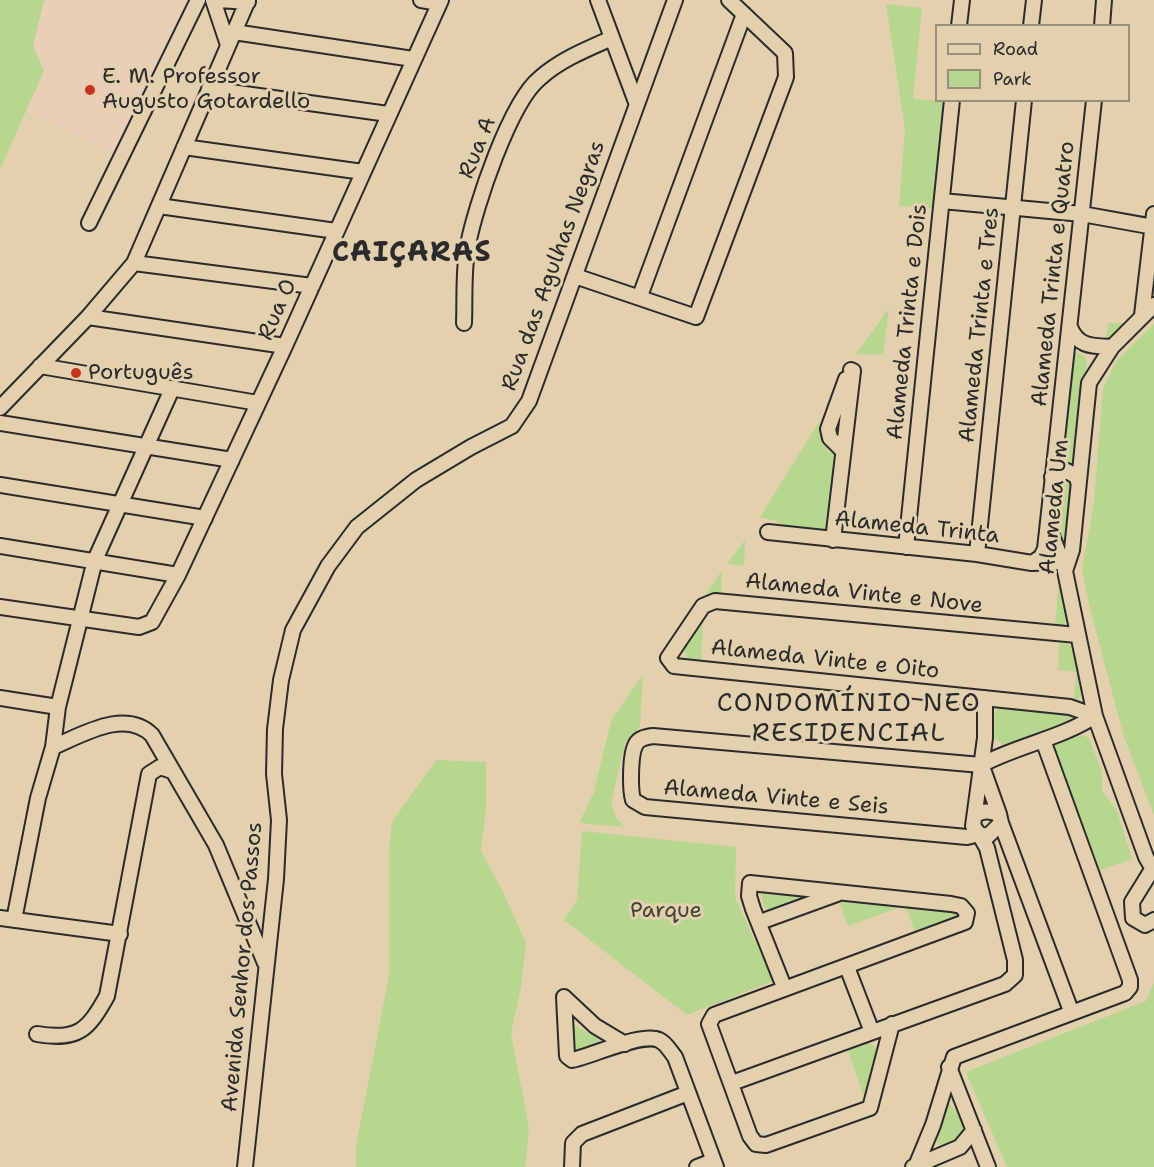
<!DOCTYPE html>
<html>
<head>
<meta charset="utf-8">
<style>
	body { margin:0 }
	#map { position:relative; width:1154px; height:1167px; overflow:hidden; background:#e2d0ae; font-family:"Shantell Sans",sans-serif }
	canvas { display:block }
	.legend { position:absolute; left:935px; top:24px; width:195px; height:78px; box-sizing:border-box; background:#e2d0ae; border:2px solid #998e7a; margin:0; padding:8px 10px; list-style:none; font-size:18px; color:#2b2b2b }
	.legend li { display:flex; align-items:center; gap:12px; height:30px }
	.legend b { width:30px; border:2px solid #998e7a }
</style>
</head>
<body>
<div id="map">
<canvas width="1154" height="1167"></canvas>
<ul class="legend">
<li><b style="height:8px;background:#e2d0ae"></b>Road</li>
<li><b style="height:16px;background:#b7d791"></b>Park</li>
</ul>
</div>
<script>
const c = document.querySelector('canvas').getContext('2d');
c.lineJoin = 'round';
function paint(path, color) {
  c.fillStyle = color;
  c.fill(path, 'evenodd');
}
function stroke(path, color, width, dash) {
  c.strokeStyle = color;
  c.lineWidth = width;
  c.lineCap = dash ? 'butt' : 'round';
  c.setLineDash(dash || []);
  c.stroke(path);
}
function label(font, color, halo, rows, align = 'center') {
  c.font = font + ' "Shantell Sans",sans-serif';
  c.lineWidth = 6;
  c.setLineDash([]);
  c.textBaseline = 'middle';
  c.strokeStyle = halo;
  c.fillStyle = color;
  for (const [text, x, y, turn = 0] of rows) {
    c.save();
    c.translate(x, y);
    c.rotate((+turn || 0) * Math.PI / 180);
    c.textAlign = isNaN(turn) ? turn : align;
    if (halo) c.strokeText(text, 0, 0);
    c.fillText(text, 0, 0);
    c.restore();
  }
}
paint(new Path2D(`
	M44,0H189L115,151L27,109L44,71L33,46Z`), '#eaceb5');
paint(new Path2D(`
	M0,0H44L33,46L44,71L0,169Z
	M886,4L922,8L913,99L946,101L934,209L899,206L905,129Z
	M889,308L883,355L856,354Z
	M1108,323H1124L1122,329L1106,340Z
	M1154,324V815L1124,737L1089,605L1082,569L1094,502L1103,389L1116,361Z
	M1076,353L1083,355L1087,361L1076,470L1060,467L1071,356Z
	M819,422L828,452L837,453L829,527L821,532L788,531L776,521L760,517Z
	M1067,476L1075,485L1068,549L1064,555L1051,527L1058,479Z
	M745,540L744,566L727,564Z
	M722,570L721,592L705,596Z
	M1059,579L1067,620L1062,627H1055Z
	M703,618L701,661H689L683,649Z
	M1059,643L1068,644L1074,649L1083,693L1078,700L1074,699L1076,672L1058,670Z
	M643,674L640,727L625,743L611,803L616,817L624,827L579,823L594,792L611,721Z
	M999,707L1067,715L1071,716V720L1003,745L994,738L995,712Z
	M1082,735L1089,738L1102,772V792L1116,808L1132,859L1100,870L1055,751L1056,743Z
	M436,760L486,762V808L481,851L503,892L526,943L521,987L511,1033L529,1128L525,1167H356V1146L389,976V849L392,822Z
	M582,831L736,847L735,897L773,981L687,1015L564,920L577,900Z
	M760,889L817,894L774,911L764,907Z
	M843,900L903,906L848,926L839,901Z
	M906,907L954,910L958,915L957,918L915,932Z
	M1154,983V1167H1007L966,1072L1146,1001Z
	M574,1025L597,1037L600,1042L598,1046L576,1052L573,1049Z
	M868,1042L875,1047L876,1053L864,1097L848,1050Z
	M950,1104L959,1115L965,1133L961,1139L940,1146L936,1141L945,1108Z`), '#b7d791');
const minor = new Path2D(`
	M213,0L228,45
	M219,0L248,2
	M421,0L439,3
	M598,0L636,102
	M959,26L962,0
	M1031,26L1034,0
	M1102,26L1104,0
	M234,32L413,59
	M209,89L388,114
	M184,147L363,172
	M942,201L1082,214L1154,227
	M159,206L336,231
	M89,223L198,0
	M134,263L312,286
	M575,276L696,317L786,77L785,53L729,0
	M640,296L744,14
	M1154,305L1112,347L1089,383L1072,550L1065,571L1095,716L1146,857L1154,871
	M1142,315L1154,214
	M88,317L285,346
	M464,323C465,298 463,270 468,245C475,207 510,102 540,78C560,60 587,49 612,38
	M1070,327C1078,347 1092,346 1112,347
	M40,366L258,403
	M0,408L88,317L134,263L248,0
	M0,423L232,460
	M843,451L830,438L828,429L846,379
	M1052,477L1067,471L1077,477L1078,482
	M0,485L205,518
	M1049,528L1065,569
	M768,532L977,554L1032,563L1061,562
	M833,540L853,371L851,370
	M0,546L178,575
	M906,547L952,100
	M977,554L1024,100
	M1032,563L1041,557L1045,549L1094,100
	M0,607L139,627L152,622L178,575L285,346L441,0
	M1077,635L715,601L703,606L668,658L674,666L1070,707L1095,716
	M0,698L58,707
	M53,747C82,735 125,708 152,735L216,845L265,963
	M981,765C1018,745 1060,739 1095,716
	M983,769L999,814
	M975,815C984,810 989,811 999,814L1001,823L988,836L979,834L973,826L985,738V698
	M1001,823L1071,1011
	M1153,868L1132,902L1133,918L1145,925L1154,920
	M0,918L120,934
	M14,920L38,798L53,747L58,707L95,560L172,389
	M760,922L837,894
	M847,967L872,1032
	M784,987L753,909L749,896L750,883L951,904L961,906L967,913L965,922L714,1015L709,1024L750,1136L756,1144L766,1145L870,1108L892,1024
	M564,997L567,1056L572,1060C592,1056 642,1032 659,1040C666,1043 670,1051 675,1057L716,1167
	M564,997L595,1026L625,1044
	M37,1034C78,1041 88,1030 107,996L149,774L160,767L172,771
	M949,1067L988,1167
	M732,1083L1005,984L1015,975V960L987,848L979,834L967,837L645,807L633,800C630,789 630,753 636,744C639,738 646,737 653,736L981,765
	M916,1166L933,1125L954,1057L1125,993L1130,987V980L1043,740
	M245,1167L276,879L279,820L274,774L275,729L281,680L293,630L328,566L357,527L416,480L471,447L512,426L529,401L675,0
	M572,1167L573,1143L582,1134L688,1093
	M697,1167L713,1161
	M913,1167L960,1147L974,1130`);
stroke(minor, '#2b2b2b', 18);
stroke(minor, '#e2d0ae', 14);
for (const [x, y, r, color] of [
	[90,90,6,"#c8321e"],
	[76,373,6,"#c8321e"]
]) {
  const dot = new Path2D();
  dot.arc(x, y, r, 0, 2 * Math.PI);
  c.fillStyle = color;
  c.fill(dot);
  stroke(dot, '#e2d0ae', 2);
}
label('22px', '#2b2b2b', '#e2d0ae', [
	["E. M. Professor",102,77],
	["Augusto Gotardello",102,102],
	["Português",88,373]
], 'left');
label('22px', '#2b2b2b', '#e2d0ae', [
	["Rua A",478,148,-68],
	["Rua das Agulhas Negras",554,266,-70],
	["Alameda Trinta e Quatro",1054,274,-84],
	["Rua O",278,310,-66],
	["Alameda Trinta e Dois",908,322,-84],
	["Alameda Trinta e Tres",980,325,-84],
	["Alameda Um",1055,507,-84],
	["Alameda Trinta",917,528,6],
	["Alameda Vinte e Nove",864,594,6],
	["Alameda Vinte e Oito",825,660,6],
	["Alameda Vinte e Seis",776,798,5],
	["Avenida Senhor dos Passos",243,967,-85]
]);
label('22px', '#40453a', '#e2d0ae', [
	["Parque",666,911]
]);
c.letterSpacing = '1.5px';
label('26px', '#2b2b2b', '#e2d0ae', [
	["CONDOMÍNIO NEO",849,704],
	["RESIDENCIAL",849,734]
]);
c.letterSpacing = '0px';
c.letterSpacing = '1.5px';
label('bold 28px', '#2b2b2b', '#e2d0ae', [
	["CAIÇARAS",412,254]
]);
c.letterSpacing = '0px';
</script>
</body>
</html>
